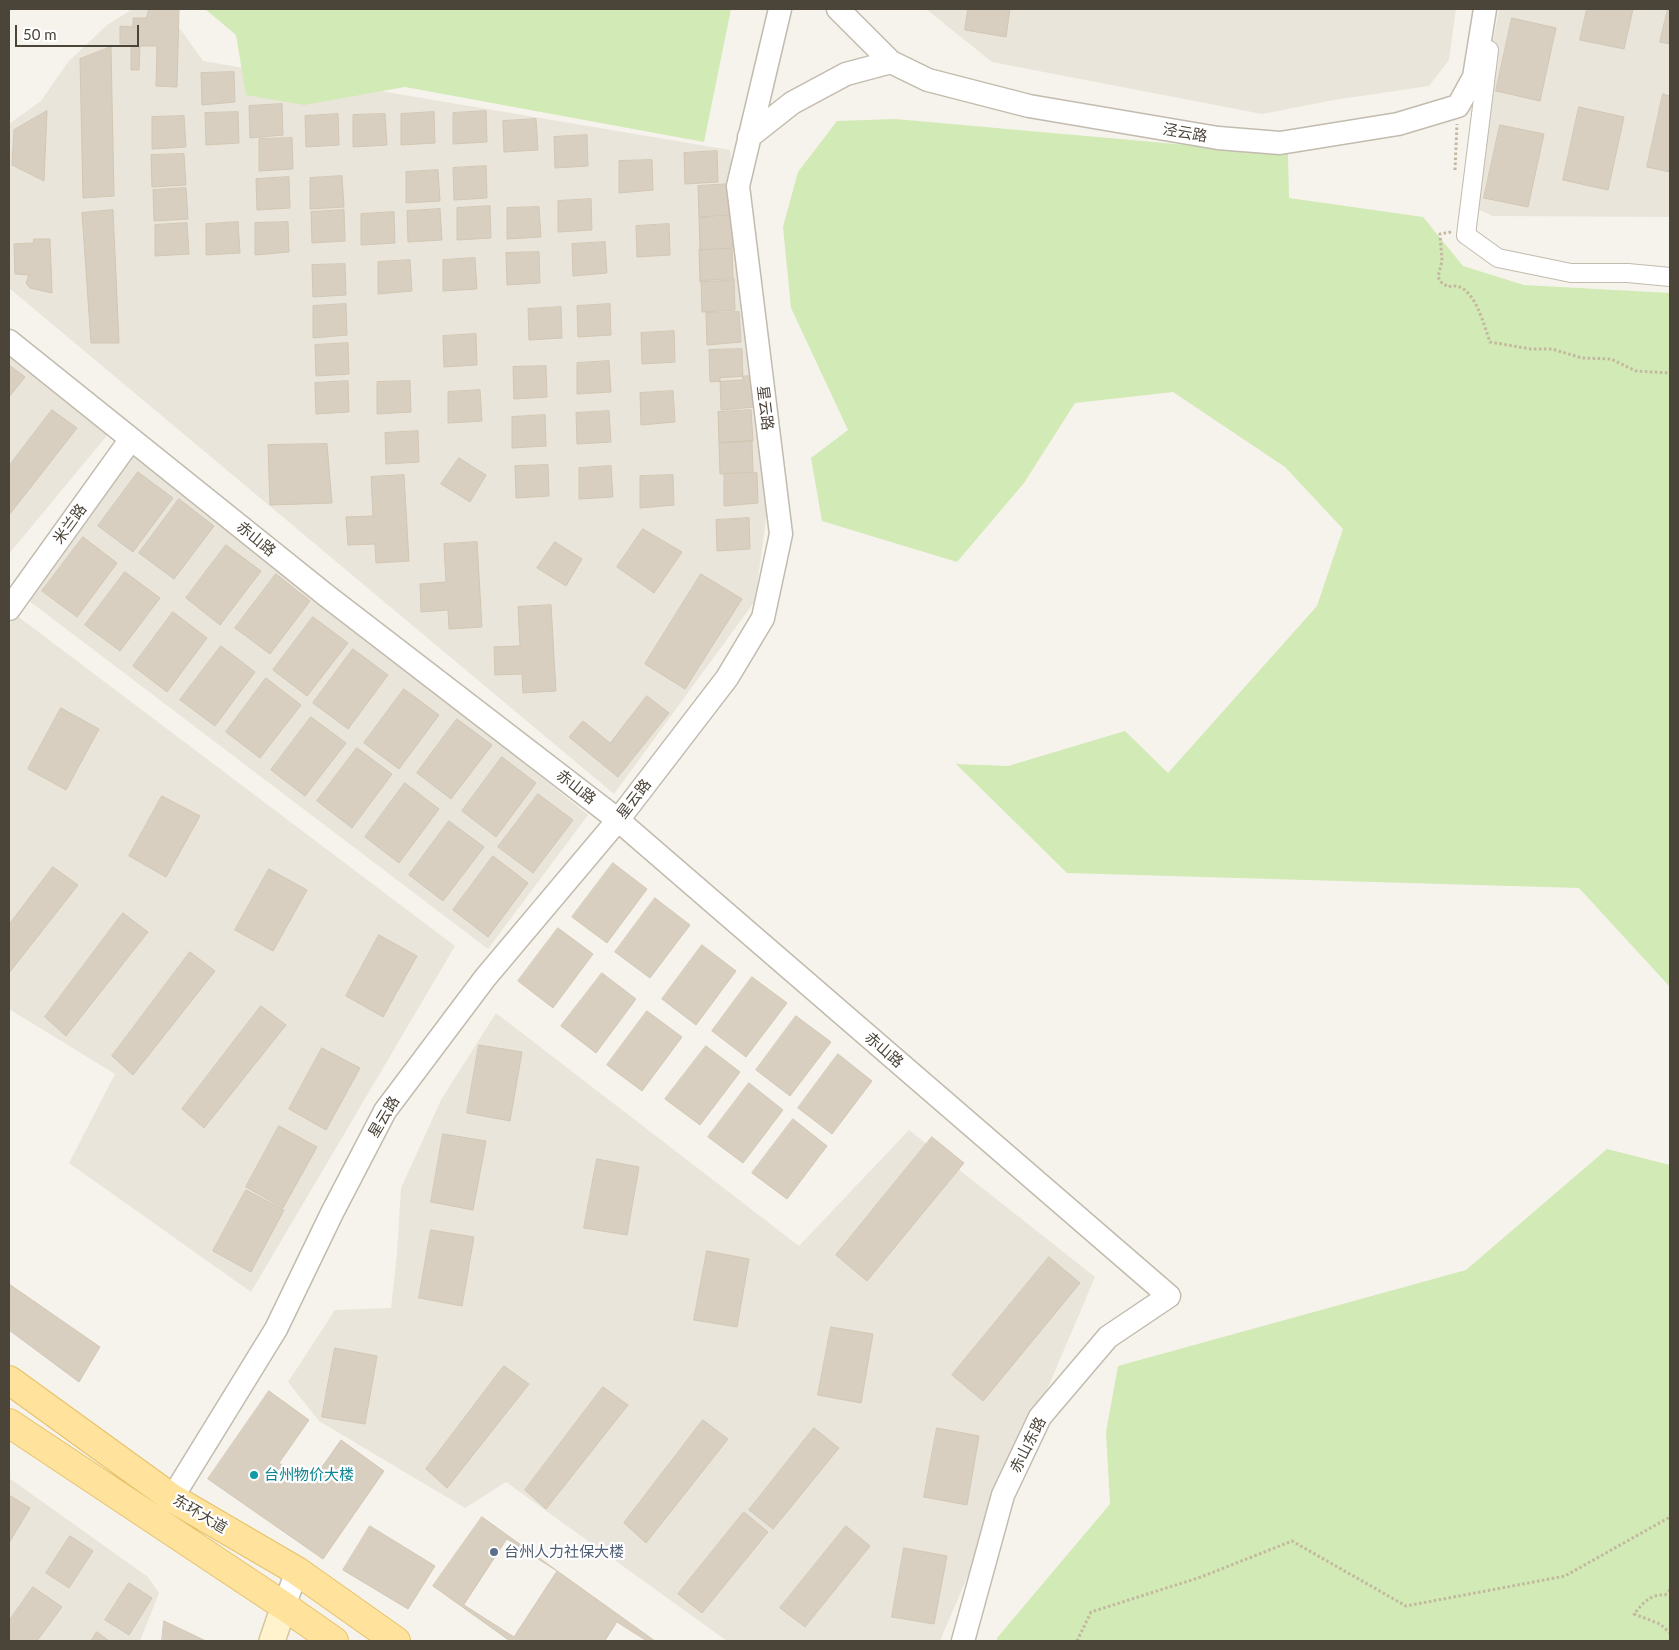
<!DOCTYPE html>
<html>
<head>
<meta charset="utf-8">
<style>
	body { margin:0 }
	#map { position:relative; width:1679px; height:1650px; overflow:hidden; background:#f6f3ec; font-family:Lato,sans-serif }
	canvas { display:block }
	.frame { position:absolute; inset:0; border:10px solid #4b4439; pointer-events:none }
	.scale { position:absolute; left:15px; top:25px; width:124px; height:22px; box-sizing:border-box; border:2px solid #4b4439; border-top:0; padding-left:6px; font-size:15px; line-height:18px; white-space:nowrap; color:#4b4439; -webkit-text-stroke:4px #fff; paint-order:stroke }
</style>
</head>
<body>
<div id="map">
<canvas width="1679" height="1650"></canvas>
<div class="frame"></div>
<div class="scale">50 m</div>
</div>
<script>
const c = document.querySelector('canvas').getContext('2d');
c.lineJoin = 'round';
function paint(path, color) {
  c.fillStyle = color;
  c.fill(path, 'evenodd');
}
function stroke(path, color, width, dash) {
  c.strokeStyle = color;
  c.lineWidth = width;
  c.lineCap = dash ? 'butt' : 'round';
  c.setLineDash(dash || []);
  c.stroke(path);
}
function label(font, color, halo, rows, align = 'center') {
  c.font = font + ' Lato,"Noto Sans SC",sans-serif';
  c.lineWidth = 4.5;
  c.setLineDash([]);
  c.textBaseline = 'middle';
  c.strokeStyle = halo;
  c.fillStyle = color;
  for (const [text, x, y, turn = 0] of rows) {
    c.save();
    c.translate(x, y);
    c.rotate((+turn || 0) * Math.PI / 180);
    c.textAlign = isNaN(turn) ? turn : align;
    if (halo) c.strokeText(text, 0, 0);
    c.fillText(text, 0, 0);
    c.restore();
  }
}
paint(new Path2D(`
	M133,9H166L203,61L730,150L768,504L755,601L614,794L9,288V124L41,101L68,62L107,25Z
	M926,9H1456L1449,60L1429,86L1334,100L1262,114L992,62Z
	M1499,9H1670V217L1493,216L1475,208L1467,181Z
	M9,354L109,433L9,554Z
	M136,449L588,815L488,949L24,597Z
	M16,615L455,946L251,1292L69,1163L115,1074L9,1009V626Z
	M496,1013L799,1246L909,1130L1095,1277L940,1641H727L506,1482L465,1508L319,1421L288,1382L335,1310L391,1308L397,1253L401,1188L441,1100Z
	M9,1478L148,1577L159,1593L140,1641H9Z`), '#eae5da');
paint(new Path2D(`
	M205,9H731L704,142L405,87L304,105L246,95L236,35Z
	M895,119L1288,154L1289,198L1423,217L1463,266L1524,285L1670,293V987L1579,888L1067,873L956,764L1008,766L1125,731L1168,773L1317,606L1343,529L1285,467L1173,392L1075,403L1024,483L957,562L822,521L811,458L848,430L791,308L783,227L798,172L837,121Z
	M1607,1149L1670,1165V1641H997V1638L1110,1504L1106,1432L1118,1366L1466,1270Z`), '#d2eab5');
const building = new Path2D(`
	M149,9H179L177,87L156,86L157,46H140L139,70H131V44H120V26L133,27V18H146Z
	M968,9H1010L1006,37L965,30Z
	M1587,9H1633L1624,49L1580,40Z
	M1668,9H1670V44L1660,42Z
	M1512,18L1556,28L1540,101L1496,91Z
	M111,47L114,196L83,198L80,59Z
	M234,72L235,102L202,105L201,73Z
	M1663,94L1670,96V172L1647,167Z
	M282,104L283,135L250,138L249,106Z
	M1579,107L1624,117L1608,190L1563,180Z
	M47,111L44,181L12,165L14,130Z
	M486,111L487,142L453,144V113Z
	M238,112L239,143L206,145L205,113Z
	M434,112L435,143L401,145V114Z
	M338,114L339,145L306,147L305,116Z
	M385,114L387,145L353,147V115Z
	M184,116L186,147L152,149V117Z
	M536,119L538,150L504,152L503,121Z
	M1500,125L1544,134L1528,207L1484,198Z
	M587,135L588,166L555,168L554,137Z
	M292,138L293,169L259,171V139Z
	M717,151L718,182L685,184L684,153Z
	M184,154L186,185L152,187L151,155Z
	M652,160L653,190L619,193V161Z
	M486,166L487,198L454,200L453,168Z
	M438,170L440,201L406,203V172Z
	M342,176L344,207L310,209V178Z
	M289,177L290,208L257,210L256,179Z
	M731,184L732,215L699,217L698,186Z
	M186,188L188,219L154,221L153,190Z
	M591,199L592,230L558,232V201Z
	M490,206L491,238L457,240V208Z
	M539,207L541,237L507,239V208Z
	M440,209L442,240L408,242L407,211Z
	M113,210L119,343H91L82,213Z
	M344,210L345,241L312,243L311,212Z
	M394,212L395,243L361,245V214Z
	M732,217L733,248L700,250L699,218Z
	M238,222L240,253L206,255V224Z
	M288,222L289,252L255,255V223Z
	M187,223L189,254L155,256V225Z
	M669,224L670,255L637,257L636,226Z
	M34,239H50L52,293L30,288L26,283L29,275L15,274L14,244L33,243Z
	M605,242L607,273L573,276L572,244Z
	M732,249L733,280L700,282L699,250Z
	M539,252L540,283L507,285L506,253Z
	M475,258L477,289L443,291V260Z
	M410,260L412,291L378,294V262Z
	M345,264L346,295L313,297L312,265Z
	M734,279L735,310L702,312L701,281Z
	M346,304L347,335L313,338V306Z
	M610,304L611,335L578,337L577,306Z
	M561,307L562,338L529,340L528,309Z
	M739,312L741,342L707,345L706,313Z
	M674,331L675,362L642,364L641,333Z
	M476,334L477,365L444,367L443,336Z
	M348,343L349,374L316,376L315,345Z
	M742,349L743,380L710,382L709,350Z
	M609,361L611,392L577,394V363Z
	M9,365L25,377L9,397Z
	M546,366L547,397L514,399L513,367Z
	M753,376L755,407L721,410L720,378Z
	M348,381L349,412L316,414L315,383Z
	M410,381L411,412L377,414V382Z
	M480,390L482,421L448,423V392Z
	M673,391L675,422L641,425L640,393Z
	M52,410L77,428L9,515V466Z
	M751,410L753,441L719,443L718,412Z
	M609,411L611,442L577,444L576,413Z
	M545,415L546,446L512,448V417Z
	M418,431L419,462L386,464L385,433Z
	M752,441L753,472L720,474L719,443Z
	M327,444L332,503L270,505L268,445Z
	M459,458L486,475L470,502L441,484Z
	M548,465L549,496L516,498L515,466Z
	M611,466L613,497L579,499V468Z
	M138,472L173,498L133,552L98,526Z
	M757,473L758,503L724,506V474Z
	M404,475L409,561L376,563L375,544L348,545L346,517L373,516L371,477Z
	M673,475L674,505L640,508V476Z
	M179,499L214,526L174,579L139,553Z
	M749,518L750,549L717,551L716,520Z
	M643,529L682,552L654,593L617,567Z
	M83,537L117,563L77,617L42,591Z
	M477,542L482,627L449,629L448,610L421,612L420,584L446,582L444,544Z
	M555,542L582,559L566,586L537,568Z
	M226,545L261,571L220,625L186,598Z
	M125,572L160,598L120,651L85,625Z
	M276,574L310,601L270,654L235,628Z
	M701,574L742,599L685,689L645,664Z
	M551,605L556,691L523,693L522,674L495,675L494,647L520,646L518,607Z
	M173,612L207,638L167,692L133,666Z
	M313,617L348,643L307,696L273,670Z
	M221,646L255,672L215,726L180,700Z
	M353,649L388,675L348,729L313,703Z
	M266,678L301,705L260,758L226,732Z
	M404,689L439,715L399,769L364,743Z
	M647,696L669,713L618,777L569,737L583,721L610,743Z
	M61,708L99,729L66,790L28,769Z
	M311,717L346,743L305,796L271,770Z
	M457,719L492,745L451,799L417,773Z
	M357,748L392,774L352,828L317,801Z
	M502,757L536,783L496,837L462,811Z
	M405,783L439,809L399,863L365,837Z
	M538,794L573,820L533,873L498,847Z
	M162,796L200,816L166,877L129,856Z
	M449,821L484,847L443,901L409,875Z
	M493,856L528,883L488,937L453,910Z
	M613,863L647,889L607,943L572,917Z
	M53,867L78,885L9,973V925Z
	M269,869L307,890L273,951L235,930Z
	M655,898L690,925L650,978L615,952Z
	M123,913L148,932L66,1036L45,1017Z
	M558,928L593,954L553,1008L518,981Z
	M379,935L417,956L383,1017L346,996Z
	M702,945L736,971L696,1025L662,999Z
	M190,952L215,971L133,1075L112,1056Z
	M602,973L636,999L596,1053L561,1026Z
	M752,977L787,1003L746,1057L712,1031Z
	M261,1006L286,1025L204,1128L182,1109Z
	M647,1011L682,1037L642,1091L607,1065Z
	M796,1016L831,1042L790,1096L756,1070Z
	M479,1045L522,1052L510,1121L467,1113Z
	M706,1046L740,1072L700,1125L665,1099Z
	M322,1048L360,1068L326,1130L289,1109Z
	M838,1054L872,1081L832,1134L798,1108Z
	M749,1083L783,1110L743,1163L708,1137Z
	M793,1119L827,1146L787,1199L752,1173Z
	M279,1126L317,1147L283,1208L246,1187Z
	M443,1134L486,1141L473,1210L431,1202Z
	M932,1137L964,1163L867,1281L836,1255Z
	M597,1159L639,1167L627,1235L584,1228Z
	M246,1190L284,1210L251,1272L213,1251Z
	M431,1230L474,1237L462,1306L419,1298Z
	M707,1251L749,1259L737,1327L694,1320Z
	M1049,1257L1080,1283L983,1401L952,1375Z
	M9,1284L100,1347L79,1382L9,1330Z
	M831,1327L873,1334L861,1403L818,1395Z
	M335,1348L377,1356L365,1424L322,1417Z
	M504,1366L529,1384L447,1488L426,1469Z
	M603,1387L628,1405L546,1509L525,1490Z
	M269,1391L309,1420L279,1463L310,1484L341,1440L384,1471L323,1559L208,1479Z
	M703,1420L728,1439L646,1543L624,1523Z
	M814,1428L839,1448L773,1529L749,1510Z
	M937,1428L979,1436L967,1505L924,1497Z
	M9,1495L30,1508L9,1543Z
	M744,1512L768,1532L702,1613L678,1594Z
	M482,1517L655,1641H510L433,1586Z
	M370,1526L435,1566L408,1609L343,1570Z
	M846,1526L870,1546L805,1627L780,1608Z
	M70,1536L93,1551L69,1588L46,1573Z
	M507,1539L557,1571L514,1637L464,1605Z
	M904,1548L947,1556L934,1624L892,1617Z
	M129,1583L152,1598L129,1635L105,1620Z
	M33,1587L62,1607L37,1641H9V1621Z
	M164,1621L206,1641H162Z
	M617,1622L647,1641H605Z
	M97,1632L109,1641H91Z`);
paint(building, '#d8cfc1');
stroke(building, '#d3c7b4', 1);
const minor = new Path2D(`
	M1489,50L1466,235L1498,258L1571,273H1628L1670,277`);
const tertiary = new Path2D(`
	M838,9L891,62L928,80L1029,106L1218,138L1280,143L1398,124L1458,106L1474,77L1485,9
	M749,137L792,103L846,74L891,62
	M9,341L327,596L618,820L1169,1296L1108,1337L1040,1417L1003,1495L963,1641
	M9,609L131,439
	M172,1498L276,1329L332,1213L385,1111L485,978L618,820L727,678L763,618L781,534L738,186L780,9
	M284,1606L297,1571`);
const secondary = new Path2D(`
	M272,1641L284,1606`);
const primary = new Path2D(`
	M9,1380L172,1498L297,1571L396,1641
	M9,1423L284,1606L334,1641`);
stroke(minor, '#c2bbae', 20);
stroke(tertiary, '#c2bbae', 25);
stroke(secondary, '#d6c79b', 28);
stroke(primary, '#e6c16a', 30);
stroke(new Path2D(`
	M1455,170L1457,124
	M1451,232L1440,234L1442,261L1438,277L1441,282L1448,287C1473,278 1484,326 1490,342L1531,349H1552L1582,358L1611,359L1636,371L1670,373
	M1670,1590L1665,1595C1650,1594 1643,1603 1634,1614L1660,1624L1670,1633
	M1077,1641L1091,1612L1201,1577L1292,1541L1406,1606L1565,1576L1670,1517`), '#c4b79f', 3, [2.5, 2.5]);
stroke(minor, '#fff', 18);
stroke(tertiary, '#fff', 22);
stroke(secondary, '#fff3cd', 25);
stroke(primary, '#ffe39c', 28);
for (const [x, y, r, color] of [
	[254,1475,5,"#0f9aa8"],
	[494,1552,5,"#5c6f8a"]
]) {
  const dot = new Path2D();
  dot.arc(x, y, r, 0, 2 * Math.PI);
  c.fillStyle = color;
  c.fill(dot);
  stroke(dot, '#fff', 2);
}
label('15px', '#4b4439', '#fff', [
	["泾云路",1185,133,10],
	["星云路",765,408,83],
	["米兰路",70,524,-54],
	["赤山路",256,539,39],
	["赤山路",576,787,38],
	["星云路",634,799,-52],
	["赤山路",884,1050,41],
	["星云路",384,1117,-59],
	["赤山东路",1028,1445,-63],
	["东环大道",200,1514,31]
]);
label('15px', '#0d838f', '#fff', [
	["台州物价大楼",264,1475]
], 'left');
label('15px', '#4e5e75', '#fff', [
	["台州人力社保大楼",504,1552]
], 'left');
</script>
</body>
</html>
